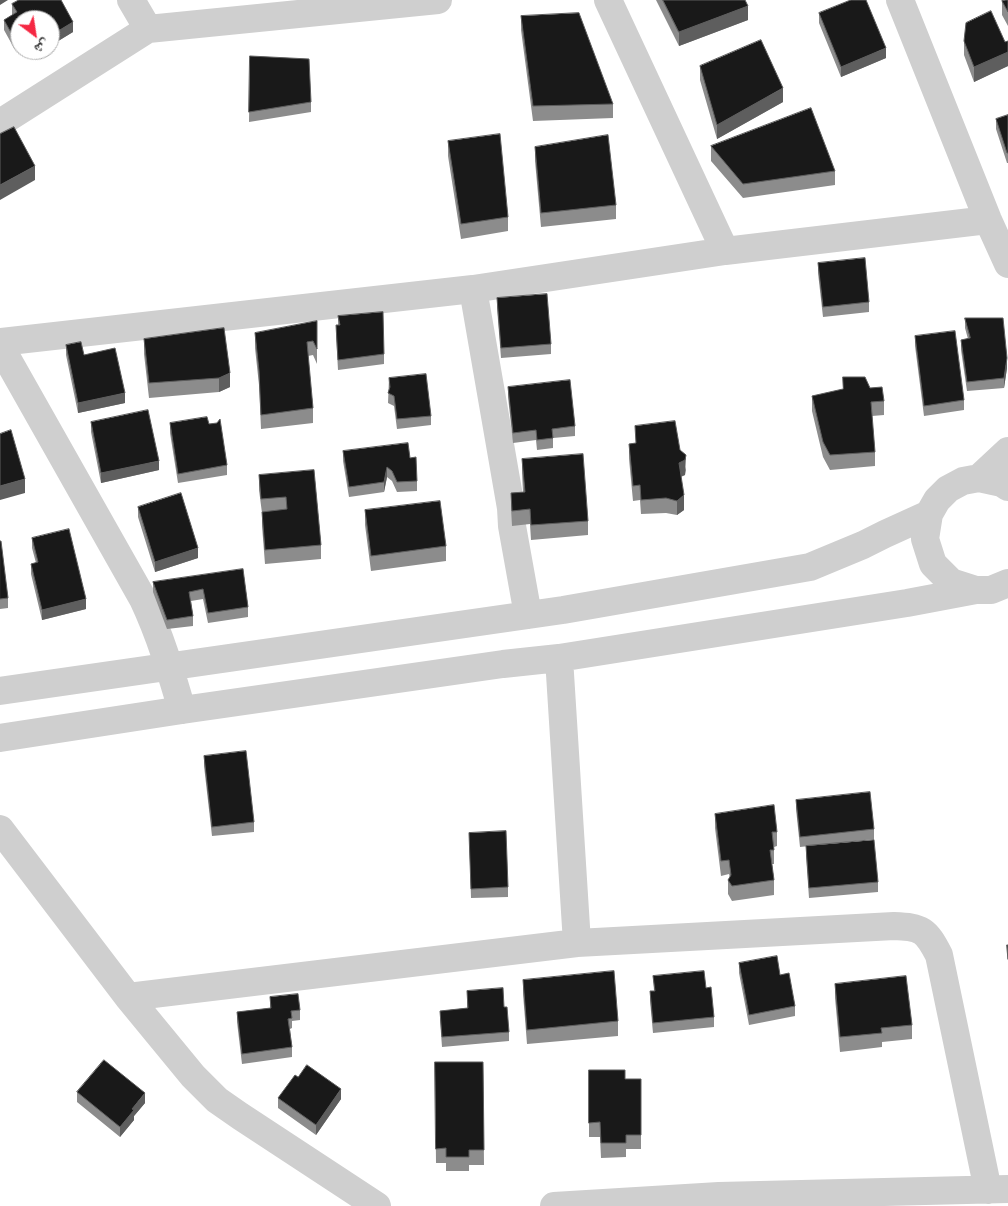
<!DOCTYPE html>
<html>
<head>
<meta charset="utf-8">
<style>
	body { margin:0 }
	#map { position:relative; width:1008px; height:1206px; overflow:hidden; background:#fff; font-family:"Noto Sans","Noto Naskh Arabic",sans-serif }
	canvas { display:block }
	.north { position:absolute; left:10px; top:10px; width:50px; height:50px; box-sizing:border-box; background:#fff; border:1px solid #adadad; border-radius:50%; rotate:149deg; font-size:14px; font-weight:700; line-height:20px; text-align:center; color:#323232 }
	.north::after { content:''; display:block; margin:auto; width:18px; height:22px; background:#f52843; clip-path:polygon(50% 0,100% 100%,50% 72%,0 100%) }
</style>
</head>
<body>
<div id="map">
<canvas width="1008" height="1206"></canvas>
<div class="north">ش</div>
</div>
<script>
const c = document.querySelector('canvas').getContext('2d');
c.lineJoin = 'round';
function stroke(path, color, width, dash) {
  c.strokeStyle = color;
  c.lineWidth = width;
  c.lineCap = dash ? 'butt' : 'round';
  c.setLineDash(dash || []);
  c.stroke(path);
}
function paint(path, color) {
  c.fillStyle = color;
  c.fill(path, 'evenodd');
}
stroke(new Path2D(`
	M131,0L148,29
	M608,0L725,251
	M900,0L988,220L1008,264
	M0,123L148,29L438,0
	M473,289L511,508L512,526L528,615
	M0,342L473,289L725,251L988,220
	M0,346L143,599C160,635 171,672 182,710
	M979,478L1008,451
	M976,590L951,582L933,564L925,539L929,514L937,500L948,489L963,481L979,478L1002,483L1008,487
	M559,658L577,943
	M0,691L563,610L810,567L863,545L885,534L929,514
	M0,738L182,710L503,664L559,658L907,603L976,590H991L1008,583
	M0,829L128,997L193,1076L217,1100L240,1116L377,1206
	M128,997L577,943L894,926C922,927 926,930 939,955L988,1190
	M554,1206L719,1196L1008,1189`), '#cfcfcf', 28);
paint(new Path2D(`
	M19,0H61L73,22V32L50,46V20H20V44L14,48L4,30V20L12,15V4Z
	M656,0H745L748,20L679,46Z
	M1008,0V26L1002,15V1Z
	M819,13L886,58L841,77L819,23Z
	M521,16L613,104V118L533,121L521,30Z
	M964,41L1005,42L1008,41V66L974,82L964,55Z
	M25,50H42L30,57Z
	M250,56L311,102V112L249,122Z
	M700,66L783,102L717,139L700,80Z
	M1008,115V163H1007L996,129V119Z
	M448,141L508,217V231L461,239L448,156Z
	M711,146L835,171V185L743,198L711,161Z
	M535,147L616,205V219L541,227L535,161Z
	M818,263L869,302V312L823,317L818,273Z
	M497,298L551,344V354L501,358L497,308Z
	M338,316L384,354V364L338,370L336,335V325H338Z
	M965,318L1007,368L1004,388L967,391L961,350V340L968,339L965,328Z
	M317,321V364L313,355L308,356L313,408V423L261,429L259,385L255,348V333Z
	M224,328L230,387L219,392L149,398L144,354V339Z
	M915,336L964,400V410L924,416L915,346Z
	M66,345L84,355L125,403L78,413L66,355Z
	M389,378L431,416V425L397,429L394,406L388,403Z
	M508,387L575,426V436L553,438V448L537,450L536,440L513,443L508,397Z
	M870,388L884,401V415L872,416L875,452V466L830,470L823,457L812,411V396Z
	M91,422L159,470L101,483L91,432Z
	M170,423L209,424L227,465V475L178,483L170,433Z
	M635,443L680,450L686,470L685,475L681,477L684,510L677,515L666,513L641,514L640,500L633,501L629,459V444Z
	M343,451L410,458L417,481V491L397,492L392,481L387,477L384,492L349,497L343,461Z
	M522,459L588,521V535L531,540L530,524L512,526L511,508V493L523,492L522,473Z
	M314,470L321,545V559L265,564L262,526V513L259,490V475Z
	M138,507L198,558L155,572L138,517Z
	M365,510L446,546V561L371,571L365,525Z
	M32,538L86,609L42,620L31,574V564L36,563L32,548Z
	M0,541L8,598V608L0,609Z
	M243,569L248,607V617L208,623L203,599L191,601L193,616V626L167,629L153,592V582Z
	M204,756L254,822V832L212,836L204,766Z
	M796,800L874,829V839L800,847L796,809Z
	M715,814L777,832V846L774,847V864H772L774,880V895L732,901L728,894V880L730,878L729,874L721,876L715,828Z
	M469,833L508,887V897L471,898Z
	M806,846L878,882V892L809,898L806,856Z
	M739,963L795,1006V1016L749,1025L739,973Z
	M653,976L706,988L714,1017V1027L653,1033L650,1001V991H654Z
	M523,980L618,1021V1036L527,1044L523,994Z
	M835,984L912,1025V1039L882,1042V1047L840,1052L835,998Z
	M467,991L504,1007L509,1032V1041L442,1047L440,1020V1011L467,1008Z
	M270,997L300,1010V1020L292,1021V1028L290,1029L292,1047V1057L242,1064L237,1022V1012L270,1008Z
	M435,1062H483L484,1165H469V1171H446V1163H436Z
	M589,1070L625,1079H641V1149H626V1157L601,1158L600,1137H589Z
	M298,1077L341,1099L316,1135L278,1108V1098Z
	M77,1092L145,1103L134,1116V1120L120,1137L77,1102Z`), '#8c8c8c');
paint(new Path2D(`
	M0,0H8L0,5Z
	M748,6V20L679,46V32Z
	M73,22V32L50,46V36Z
	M20,34V44L14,48V38Z
	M886,48V58L841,77V67Z
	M30,50H42L30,57Z
	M1008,52V66L974,82V67Z
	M783,88V102L717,139V125Z
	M35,166V180L0,200V185Z
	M1007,358V368L1004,388V378Z
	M230,373V387L219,392V378Z
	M125,393V403L78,413V403Z
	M686,455L685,475L679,477V463Z
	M159,461V470L101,483V473Z
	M387,467V477L384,492V482Z
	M25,479V493L0,500V486Z
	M684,495V510L677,515V501Z
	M198,548V558L155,572V562Z
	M86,599V609L42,620V610Z
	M341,1089V1099L316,1135V1125Z
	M145,1093V1103L134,1116V1120L120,1137V1127L132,1109Z`), '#5e5e5e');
const building = new Path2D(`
	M19,0H61L73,22L50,36V20H20V34L14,38L4,20L17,12L12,4Z
	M663,0H745L748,6L679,32Z
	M851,0H866L886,48L841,67L819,13Z
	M1006,0H1008V12L1002,1Z
	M991,11L1005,42L1008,41V52L974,67L964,41L966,23Z
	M579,13L613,104L533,106L521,16Z
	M761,40L783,88L717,125L700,66Z
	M250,56L309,59L311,102L249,112Z
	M811,108L835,171L743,184L711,146Z
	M1008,115V153H1007L996,119Z
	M14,127L35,166L0,185V134Z
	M500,134L508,217L461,224L448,141Z
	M608,135L616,205L541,213L535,147Z
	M865,258L869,302L823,307L818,263Z
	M547,294L551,344L501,348L497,298Z
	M383,312L384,354L338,360L336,325H340L338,316Z
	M965,318H1003L1007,358L1004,378L967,382L961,340L970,338Z
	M317,321V349L313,341L307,342L313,408L261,415L259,371L255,333Z
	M224,328L230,373L219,378L149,383L144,339Z
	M955,331L964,400L924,406L915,336Z
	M81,342L84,355L115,348L125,393L78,403L66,345Z
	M426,374L431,416L397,419L394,396L388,393L390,387L389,378Z
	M843,377H865L870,388L882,387L884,401L871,402L875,452L830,455L823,442L812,396L843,389Z
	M570,380L575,426L552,429L553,438L537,440L536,430L513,433L508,387Z
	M148,410L159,461L101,473L91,422Z
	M207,417L209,424L217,423L220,419L227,465L178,474L170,423Z
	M675,421L680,450L686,455L685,460L679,463L684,495L677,501L666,498L641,500L640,485L633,486L629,444L636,443L635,426Z
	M11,430L25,479L0,486V434Z
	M408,443L410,458L416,457L417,481L397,482L392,471L387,467L384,482L349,487L343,451Z
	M583,454L588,521L531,525L530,509L512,511L511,493L525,492L522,459Z
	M314,470L321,545L265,550L262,512L287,509L286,497L261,499L259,475Z
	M181,493L198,548L155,562L138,507Z
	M440,501L446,546L371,556L365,510Z
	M69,529L86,599L42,610L31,564L38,562L32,538Z
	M0,541H1L8,598L0,599Z
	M243,569L248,607L208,613L203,589L189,592L193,616L167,620L153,582Z
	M246,751L254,822L212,827L204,756Z
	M870,792L874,829L800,837L796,800Z
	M774,805L777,832H772L774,850H770L774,880L732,886L728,880L731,875L729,860L721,861L715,814Z
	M506,831L508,887L471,889L469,833Z
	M874,840L878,882L809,888L806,846Z
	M1007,945H1008V959Z
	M777,956L780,975L789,973L795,1006L749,1015L739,963Z
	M614,971L618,1021L527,1030L523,980Z
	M704,971L706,988L711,987L714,1017L653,1023L650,991H655L653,976Z
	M906,976L912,1025L881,1028L882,1033L840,1037L835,984Z
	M503,988L504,1007H507L509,1032L442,1037L440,1011L468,1008L467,991Z
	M298,994L300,1010L291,1011L292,1018L288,1019L292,1047L242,1054L237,1012L271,1008L270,997Z
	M104,1060L145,1093L132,1109L134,1110L120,1127L77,1092Z
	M435,1062H483L484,1150H469V1157H446V1148L436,1149Z
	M307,1065L341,1089L316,1125L278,1098L295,1075L298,1077Z
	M589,1070H625V1079H641V1135H626V1143H601L600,1122L589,1123Z`);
paint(building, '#191919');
stroke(building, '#5e5e5e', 1);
</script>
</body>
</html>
